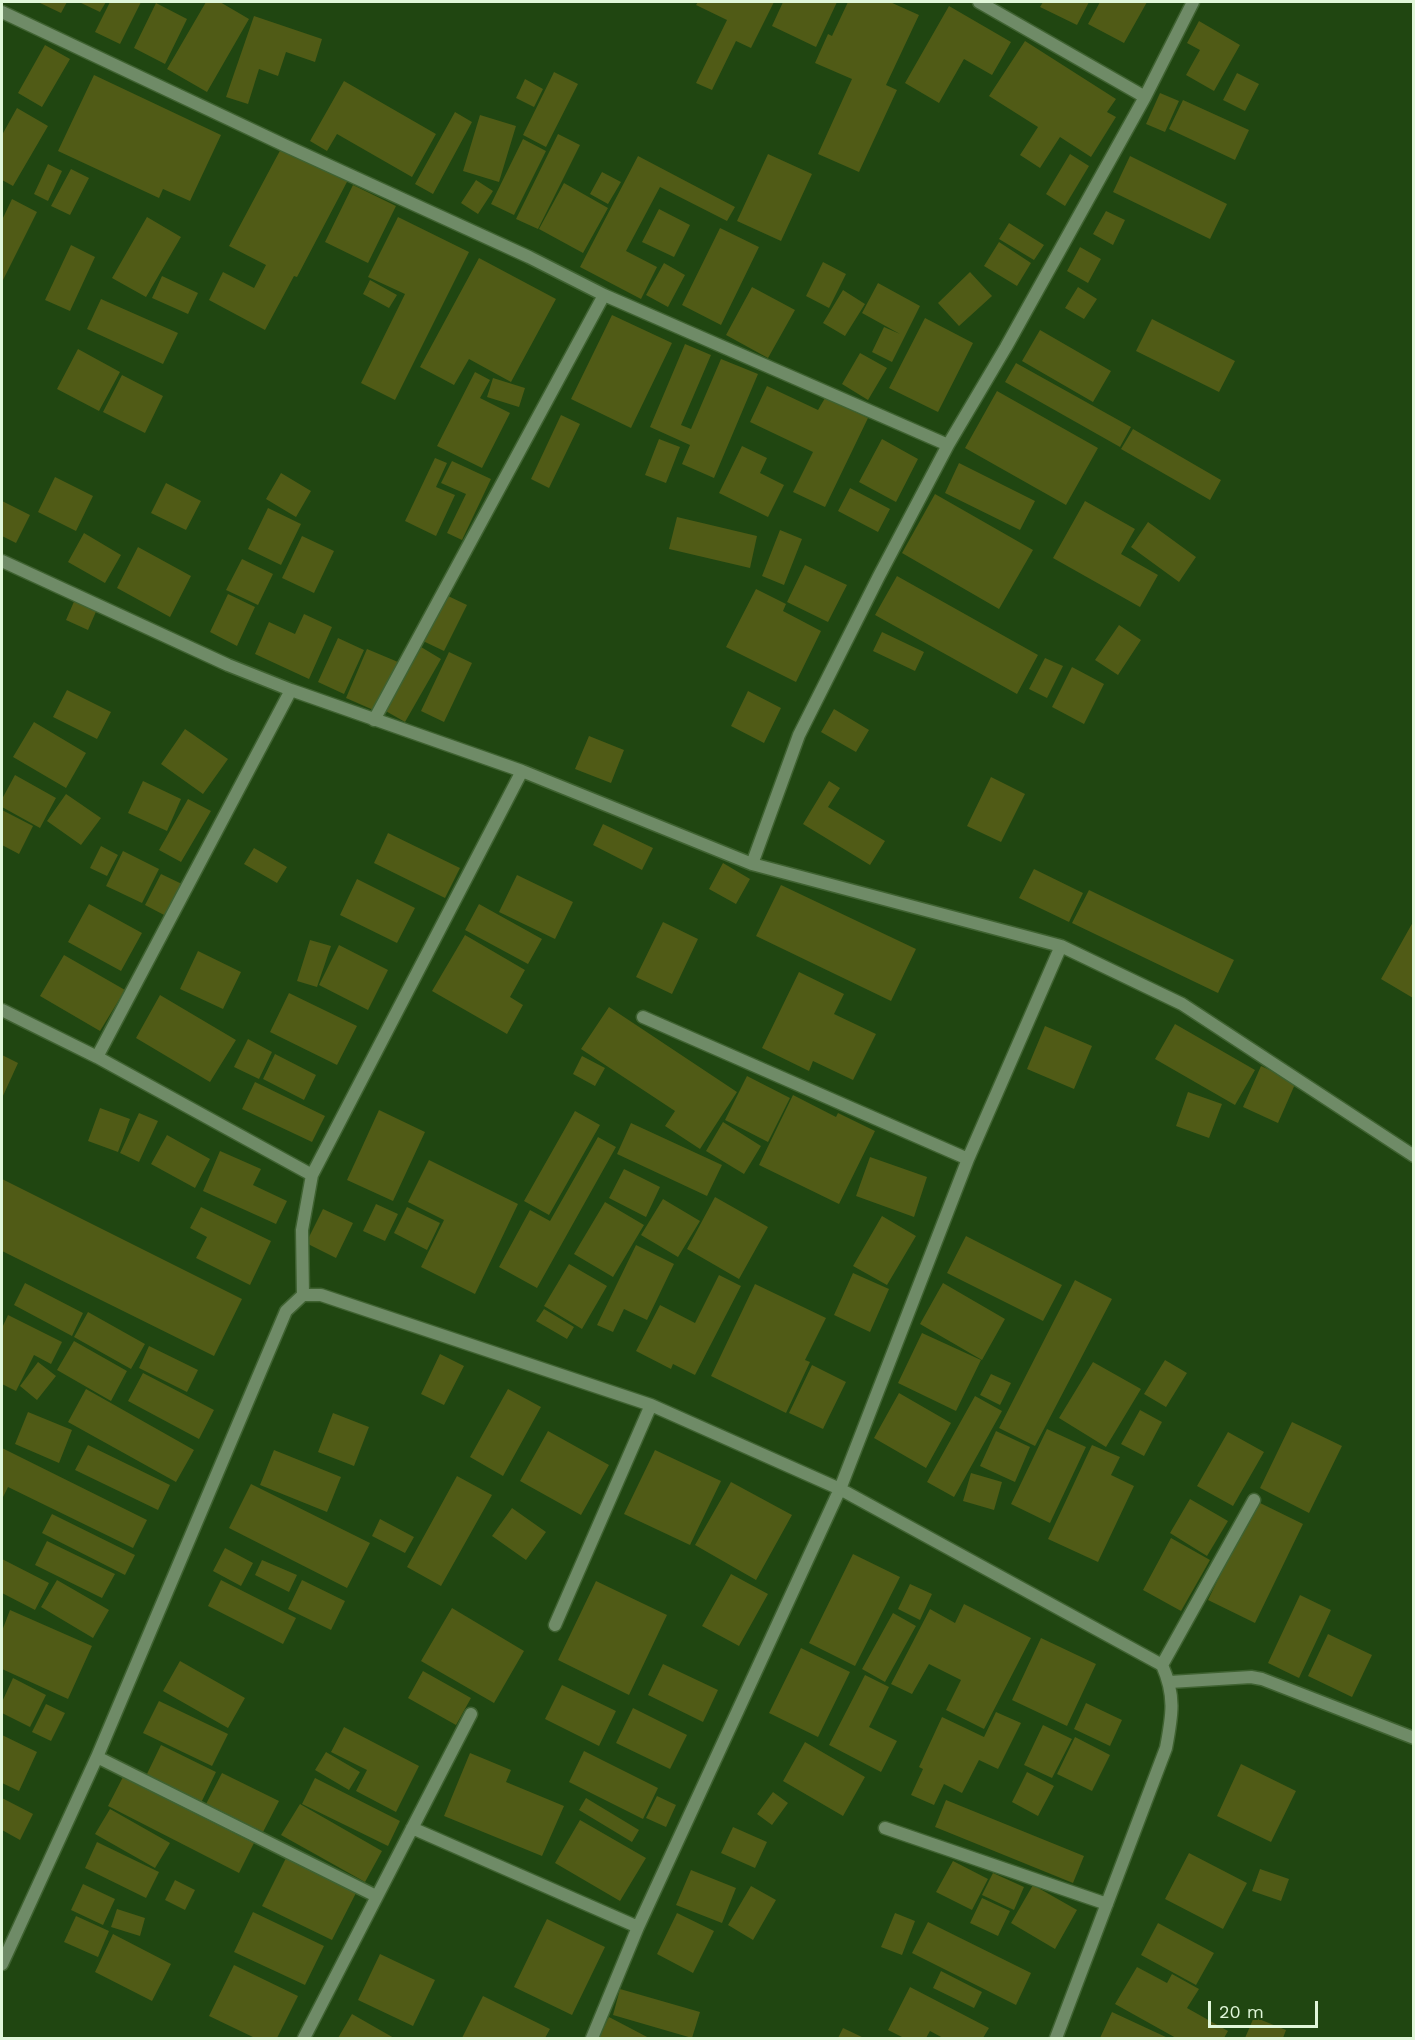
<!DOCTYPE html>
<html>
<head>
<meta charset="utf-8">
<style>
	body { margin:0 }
	#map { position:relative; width:1415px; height:2040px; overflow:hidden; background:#204611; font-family:"Work Sans",sans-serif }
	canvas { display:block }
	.frame { position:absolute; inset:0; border:3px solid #e0f6d9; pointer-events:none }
	.scale { position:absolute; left:1208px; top:2001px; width:110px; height:27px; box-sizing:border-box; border:3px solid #e0f6d9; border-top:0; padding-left:8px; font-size:18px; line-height:21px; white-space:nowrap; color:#e0f6d9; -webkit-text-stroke:4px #204611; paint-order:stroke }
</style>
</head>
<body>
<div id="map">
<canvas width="1415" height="2040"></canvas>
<div class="frame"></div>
<div class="scale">20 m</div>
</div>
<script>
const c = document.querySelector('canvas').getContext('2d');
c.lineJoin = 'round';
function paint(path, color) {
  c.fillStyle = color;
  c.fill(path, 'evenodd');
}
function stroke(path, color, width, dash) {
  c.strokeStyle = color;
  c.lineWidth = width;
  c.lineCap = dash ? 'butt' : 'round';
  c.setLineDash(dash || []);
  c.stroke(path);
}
paint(new Path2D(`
	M38,2H67L61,13Z
	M79,2H106L100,12Z
	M110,2H141L120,44L95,32Z
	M206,2H220L249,19L207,92L167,69Z
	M698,2H774L751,48L736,41L712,90L696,83L727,20L696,5Z
	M783,2H837L816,47L772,26Z
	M848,2H890L919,15L886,85L897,90L859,172L818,154L852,79L815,63L828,34L832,36Z
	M1043,2H1089L1077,25L1040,7Z
	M1100,2H1147L1124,43L1088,24Z
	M156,3L187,19L165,64L134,48Z
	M949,6L1011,42L992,75L964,59L939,103L905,83Z
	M254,16L322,39L315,62L286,52L278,76L259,69L248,104L226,97Z
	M1199,21L1240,45L1214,91L1186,75L1200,50L1187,43Z
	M1025,41L1116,99L1107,112L1116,117L1091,157L1060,137L1040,168L1020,155L1038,127L989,96Z
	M45,45L70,59L42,107L18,93Z
	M554,72L578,84L546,147L523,135Z
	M1237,73L1259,84L1245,111L1223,100Z
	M94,75L221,135L190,201L163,189L159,198L58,151Z
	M525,79L543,89L534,107L516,98Z
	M344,81L436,134L412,177L337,134L327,151L310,141Z
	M1160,93L1179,101L1165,132L1146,124Z
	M1183,100L1249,130L1235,160L1169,129Z
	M17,108L48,126L13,186L2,180V135Z
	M455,112L472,122L433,194L415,184Z
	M480,115L516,126L499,182L463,171Z
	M558,134L580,145L538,229L516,219Z
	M523,139L546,151L514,215L491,204Z
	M283,145L348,180L297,277L294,276L265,330L209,300L223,272L254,288L266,265L229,246Z
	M768,154L812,174L781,241L737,221Z
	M1070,154L1089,166L1065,206L1046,194Z
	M638,156L735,207L727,221L660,187L626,251L657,267L641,299L580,267Z
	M1130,156L1227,204L1210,239L1113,192Z
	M48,164L62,171L48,201L34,194Z
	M71,169L89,178L70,215L51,206Z
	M602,172L621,182L608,204L590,194Z
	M476,180L493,191L478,214L461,203Z
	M564,183L608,208L583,253L539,229Z
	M353,185L396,206L368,263L325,242Z
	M12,199L37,212L2,282V220Z
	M659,209L690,225L674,257L642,242Z
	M1106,211L1125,220L1113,245L1093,234Z
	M147,217L181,237L146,297L112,278Z
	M398,217L469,252L395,400L361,383L405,294L368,277Z
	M1009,223L1044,245L1034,260L999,239Z
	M720,228L759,247L721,325L682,305Z
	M999,242L1031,263L1017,286L984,266Z
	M71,245L95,257L70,311L45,300Z
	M1080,247L1101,259L1088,283L1067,271Z
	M479,258L556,299L511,382L469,359L454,385L420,367Z
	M823,262L846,274L829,308L806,296Z
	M664,263L685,275L668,307L646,295Z
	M970,272L992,296L959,326L938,303Z
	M162,276L198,293L188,314L152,298Z
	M370,280L397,295L389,308L363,294Z
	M878,283L920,306L892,362L872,352L884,327L900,334L862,313Z
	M752,287L795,310L768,358L726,335Z
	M1078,287L1097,299L1084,319L1065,308Z
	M843,290L865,304L845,336L823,323Z
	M101,299L178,333L163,364L87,329Z
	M612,315L672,343L631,428L571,399Z
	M925,318L973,343L938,412L889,388Z
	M1152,319L1235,361L1219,392L1136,351Z
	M1040,330L1111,371L1093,402L1022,361Z
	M685,344L711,355L681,425L691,429L721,359L758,374L714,478L682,464L690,445L650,427Z
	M78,349L120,372L99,411L57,389Z
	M860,353L887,368L868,400L842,384Z
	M1016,363L1131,427L1120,447L1005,382Z
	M475,372L490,380L480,398L510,413L482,468L437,446Z
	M122,375L163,396L145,433L103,412Z
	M493,378L525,388L519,407L487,397Z
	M767,386L818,410L825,398L868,418L825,507L793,492L813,452L750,422Z
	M997,391L1098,448L1066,505L965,448Z
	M561,415L580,424L549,488L531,479Z
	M1133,429L1221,480L1210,500L1121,449Z
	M659,439L680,447L666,483L645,475Z
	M882,439L918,459L896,502L859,482Z
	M742,446L767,458L760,473L784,485L768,517L719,493Z
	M435,458L447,463L436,487L455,495L436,536L405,521Z
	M452,461L491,479L462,540L447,533L466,494L441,483Z
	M959,463L1035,501L1020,530L945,493Z
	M281,473L311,491L296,517L266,499Z
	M55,477L93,496L76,531L38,512Z
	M166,483L201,501L186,530L151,513Z
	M850,488L890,509L878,532L838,511Z
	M935,494L1033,550L999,609L902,553Z
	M2,501L30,515L16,543L2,536Z
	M1085,501L1135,529L1121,554L1158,575L1140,607L1053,558Z
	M268,508L301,524L281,565L248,549Z
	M677,517L757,536L750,568L669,549Z
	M1148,522L1196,557L1179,582L1131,547Z
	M780,530L802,539L784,585L762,576Z
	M84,533L121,555L105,583L68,562Z
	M302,536L334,551L314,593L282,578Z
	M138,547L191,576L170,617L117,588Z
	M242,559L273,574L258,605L226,590Z
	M805,565L847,585L828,622L787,602Z
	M897,576L1038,655L1017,694L875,615Z
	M756,589L786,604L783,611L821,631L796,682L726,647Z
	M228,594L255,607L237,646L210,632Z
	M446,595L467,605L444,651L423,641Z
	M76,597L98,607L88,630L66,620Z
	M304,614L332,627L309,679L255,654L269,622L295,634Z
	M1119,625L1141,640L1118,675L1095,660Z
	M882,632L924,652L915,671L873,651Z
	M338,638L364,650L344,694L318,682Z
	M421,647L441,659L405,722L384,710Z
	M367,649L398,662L378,712L346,698Z
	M449,652L472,663L444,722L421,711Z
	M1045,658L1063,666L1047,698L1029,689Z
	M1072,667L1104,684L1084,724L1052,707Z
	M67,690L111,712L97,739L53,717Z
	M748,691L781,708L764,743L731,726Z
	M834,709L869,730L856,752L821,732Z
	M34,722L86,753L66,788L13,757Z
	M185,729L228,759L203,794L161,764Z
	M589,736L624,750L611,783L575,769Z
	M15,775L56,798L40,828L2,807V799Z
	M991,777L1025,794L1001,842L967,826Z
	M143,781L181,799L167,831L128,813Z
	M829,781L840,788L828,807L885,841L870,865L803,824Z
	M66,794L101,818L81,845L47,821Z
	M188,799L211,811L181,862L159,850Z
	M2,810L33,826L19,854L2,845Z
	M603,824L653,848L642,870L593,845Z
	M388,833L460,868L445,898L374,863Z
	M101,846L118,855L107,876L90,868Z
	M254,848L287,867L277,883L244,864Z
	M123,851L159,869L142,903L106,886Z
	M723,863L750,879L736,904L709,889Z
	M1034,869L1083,893L1069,922L1019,898Z
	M161,874L182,884L166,916L145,905Z
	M517,875L573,902L555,939L499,912Z
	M357,879L415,908L397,943L340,915Z
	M781,885L916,949L891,1001L756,936Z
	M1089,890L1234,960L1218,993L1072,923Z
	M89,904L142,933L121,971L68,942Z
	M479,904L542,939L528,964L465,930Z
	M663,922L698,939L672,994L636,977Z
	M1413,922V998L1381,979Z
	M465,935L525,970L510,997L523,1005L507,1034L432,991Z
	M310,940L331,946L317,987L297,981Z
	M339,945L388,970L368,1010L319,985Z
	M198,951L241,972L223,1009L180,989Z
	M64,955L125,990L100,1031L40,996Z
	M799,972L844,994L834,1014L876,1034L853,1080L813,1061L809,1071L762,1048Z
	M289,993L357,1026L337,1065L270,1032Z
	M160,995L236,1040L210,1082L136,1038Z
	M609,1007L737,1092L700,1149L665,1126L675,1111L581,1049Z
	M1175,1024L1255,1070L1235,1105L1155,1059Z
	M1045,1026L1092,1046L1074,1089L1027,1069Z
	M248,1039L272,1052L259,1079L234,1067Z
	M275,1054L316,1075L304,1100L263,1079Z
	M2,1055L18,1063L2,1098Z
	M582,1056L605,1068L595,1086L573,1074Z
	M1261,1066L1296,1082L1278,1123L1243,1107Z
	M747,1076L790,1098L768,1142L725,1120Z
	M255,1082L325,1116L312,1142L242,1109Z
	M1188,1092L1222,1104L1209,1138L1176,1126Z
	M793,1095L836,1117L838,1113L875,1131L839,1204L759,1165Z
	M100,1108L130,1119L118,1152L88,1141Z
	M379,1110L425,1132L393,1201L347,1180Z
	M575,1111L600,1125L549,1215L524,1201Z
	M139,1113L158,1121L139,1162L120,1153Z
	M723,1122L761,1146L744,1174L706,1151Z
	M631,1123L722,1165L707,1196L617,1154Z
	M167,1135L210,1159L195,1188L151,1164Z
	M598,1137L616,1147L537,1288L499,1267L530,1210L550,1221Z
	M220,1151L261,1169L253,1185L287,1201L276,1224L203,1191Z
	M870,1157L927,1177L914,1217L856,1196Z
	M429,1160L518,1204L475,1294L421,1267L444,1220L408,1202Z
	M624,1169L660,1187L646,1217L609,1198Z
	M2,1179L242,1299L214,1356L2,1251Z
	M715,1197L768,1227L739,1279L687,1249Z
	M663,1199L700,1221L678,1257L641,1235Z
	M605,1202L644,1225L613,1277L574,1254Z
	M376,1204L398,1214L385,1241L363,1231Z
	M201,1207L271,1241L250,1285L196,1258L207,1237L190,1228Z
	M407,1207L440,1223L427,1250L394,1233Z
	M323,1209L353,1223L336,1258L306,1243Z
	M882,1216L916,1236L887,1285L853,1266Z
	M966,1236L1062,1285L1043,1321L947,1273Z
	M636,1245L674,1264L647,1320L624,1309L613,1332L597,1325Z
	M569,1264L607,1286L582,1329L544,1306Z
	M853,1273L889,1289L870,1332L834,1315Z
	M719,1275L741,1286L695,1375L673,1364L671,1369L636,1351L660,1305L695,1323Z
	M1075,1280L1112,1299L1035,1446L999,1428Z
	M25,1283L83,1313L72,1336L14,1305Z
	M943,1283L1005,1319L982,1360L920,1324Z
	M755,1284L826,1318L805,1360L810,1362L786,1413L711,1376Z
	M544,1309L574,1327L567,1339L536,1321Z
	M88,1312L145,1344L131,1369L74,1337Z
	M8,1315L62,1342L51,1364L34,1355L16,1391L2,1384V1328Z
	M922,1333L981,1360L956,1411L898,1383Z
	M74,1341L127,1371L111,1401L57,1370Z
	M149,1346L198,1370L187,1392L139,1368Z
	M440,1354L464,1366L444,1405L421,1394Z
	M1165,1360L1187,1373L1166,1407L1144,1394Z
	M38,1362L56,1376L37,1400L20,1386Z
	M1093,1362L1141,1389L1106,1447L1059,1418Z
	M812,1365L846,1382L823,1429L789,1413Z
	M143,1373L214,1410L199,1439L128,1401Z
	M991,1374L1011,1383L1000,1405L980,1395Z
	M86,1389L194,1450L176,1482L68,1422Z
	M508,1389L541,1407L503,1476L470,1457Z
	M899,1393L951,1423L926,1468L874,1438Z
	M975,1396L1002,1411L954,1497L927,1482Z
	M1140,1410L1162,1422L1144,1456L1121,1444Z
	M28,1412L72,1430L59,1463L15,1444Z
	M333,1413L369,1427L354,1466L318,1452Z
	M1292,1422L1342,1446L1309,1513L1260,1488Z
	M1047,1429L1086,1447L1050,1523L1011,1504Z
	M548,1431L609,1465L581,1515L520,1481Z
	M996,1431L1030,1447L1015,1482L980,1466Z
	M1228,1432L1264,1452L1233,1506L1197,1486Z
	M88,1445L170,1485L158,1510L75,1470Z
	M1092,1445L1120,1457L1111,1475L1134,1486L1098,1562L1048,1539Z
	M2,1448L147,1520L133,1548L8,1487L2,1499Z
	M274,1450L341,1477L327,1512L260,1485Z
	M655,1450L721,1481L690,1545L624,1514Z
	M971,1473L1002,1482L994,1510L963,1501Z
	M457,1476L492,1495L441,1586L407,1567Z
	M731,1482L792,1515L756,1580L695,1545Z
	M251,1484L370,1543L347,1588L229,1528Z
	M1190,1499L1228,1521L1207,1556L1170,1533Z
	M1256,1501L1303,1524L1255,1623L1208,1600Z
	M512,1508L546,1532L526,1560L492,1536Z
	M52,1514L135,1555L125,1575L42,1533Z
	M380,1519L414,1537L405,1553L372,1536Z
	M1171,1538L1210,1560L1181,1611L1143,1590Z
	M47,1541L115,1574L102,1598L35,1565Z
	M225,1548L253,1563L241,1586L213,1571Z
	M853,1554L900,1577L855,1666L809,1643Z
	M2,1559L49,1583L35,1610L2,1593Z
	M262,1560L297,1575L289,1592L255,1575Z
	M731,1574L768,1594L739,1646L702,1626Z
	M57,1580L109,1610L93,1638L41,1607Z
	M221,1580L296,1618L283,1644L208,1606Z
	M302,1580L345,1601L331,1630L288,1609Z
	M596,1581L667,1615L629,1695L558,1660Z
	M910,1584L932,1594L920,1620L898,1609Z
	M1300,1595L1331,1610L1299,1678L1268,1663Z
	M964,1604L1031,1638L984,1729L946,1710L961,1680L929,1664L912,1694L891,1684L930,1609L955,1623Z
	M452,1608L524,1651L494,1703L421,1661Z
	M10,1610L92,1646L68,1699L2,1669V1631Z
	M893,1613L916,1626L885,1682L862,1669Z
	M1328,1634L1372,1655L1352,1697L1308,1676Z
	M1041,1638L1096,1664L1067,1726L1012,1700Z
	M801,1648L850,1672L818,1737L769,1713Z
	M180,1661L245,1698L228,1728L163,1691Z
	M663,1664L718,1690L703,1722L648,1695Z
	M423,1671L471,1698L456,1725L408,1698Z
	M865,1675L889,1687L869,1727L897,1741L881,1772L829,1745Z
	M13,1678L46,1695L30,1727L2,1713V1702Z
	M562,1685L616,1711L599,1746L545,1719Z
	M159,1701L228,1734L212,1766L143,1733Z
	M1086,1703L1122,1720L1110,1746L1074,1729Z
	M46,1704L65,1713L51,1741L32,1732Z
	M633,1708L687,1735L670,1769L616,1743Z
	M996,1712L1021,1723L998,1769L979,1760L962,1793L944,1784L934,1805L911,1795L923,1769L919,1767L942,1717L984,1737Z
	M1043,1725L1072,1739L1052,1778L1024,1765Z
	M344,1727L419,1766L396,1812L356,1791L367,1770L331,1752Z
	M2,1735L37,1752L19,1791L2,1783Z
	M1075,1737L1110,1755L1092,1791L1057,1774Z
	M805,1742L865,1777L843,1816L783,1781Z
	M161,1745L216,1772L200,1805L145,1778Z
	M584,1751L658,1788L643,1819L569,1782Z
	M326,1752L360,1772L349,1790L315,1770Z
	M470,1753L511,1770L506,1782L564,1806L542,1856L444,1816Z
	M1241,1764L1296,1791L1271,1842L1217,1816Z
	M1027,1772L1054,1786L1038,1816L1012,1802Z
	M222,1773L279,1801L263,1832L206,1804Z
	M123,1777L254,1843L239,1873L108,1806Z
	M315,1778L400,1821L388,1846L302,1804Z
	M773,1792L788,1803L772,1825L757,1814Z
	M657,1796L676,1805L666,1827L646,1818Z
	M2,1798L33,1814L20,1840L2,1830Z
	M586,1798L639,1830L632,1842L579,1810Z
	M946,1800L1084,1856L1073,1883L935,1827Z
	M300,1804L382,1851L365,1882L281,1835Z
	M110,1809L170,1843L155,1868L95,1834Z
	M580,1820L646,1858L620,1901L555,1863Z
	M733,1827L767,1842L755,1868L721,1853Z
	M97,1842L159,1872L146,1898L85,1868Z
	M1189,1853L1247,1883L1223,1929L1165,1899Z
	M286,1858L356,1893L332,1940L262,1906Z
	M953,1861L988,1879L972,1910L936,1892Z
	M1260,1869L1289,1879L1281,1901L1252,1891Z
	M691,1870L736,1888L722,1923L676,1905Z
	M993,1873L1024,1887L1014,1910L982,1895Z
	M175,1880L195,1890L185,1910L165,1900Z
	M83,1884L115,1899L103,1925L71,1910Z
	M1033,1885L1077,1910L1055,1949L1011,1923Z
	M751,1886L776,1900L753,1940L728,1925Z
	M982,1898L1010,1911L998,1936L970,1923Z
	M117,1909L145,1918L140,1936L111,1927Z
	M253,1912L324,1946L305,1985L234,1952Z
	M677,1913L714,1931L693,1973L657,1954Z
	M895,1913L915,1921L902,1955L881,1947Z
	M76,1916L109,1931L98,1957L64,1942Z
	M547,1919L605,1947L572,2015L514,1987Z
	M928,1922L1031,1973L1016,2005L912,1953Z
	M1158,1923L1214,1953L1196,1985L1141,1955Z
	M113,1934L171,1964L152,2001L95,1972Z
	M380,1954L435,1980L413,2026L358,2000Z
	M234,1965L298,1996L277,2038H255L209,2016Z
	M1137,1967L1167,1983L1172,1974L1199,1989L1187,2008L1228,2031L1224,2038H1176L1115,2004Z
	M941,1971L982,1992L974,2008L933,1988Z
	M910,1987L989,2028L983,2038H943L930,2031L926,2038H904L888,2030Z
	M620,1989L700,2012L692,2038L613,2015Z
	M483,1996L550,2029L545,2038H462Z
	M1112,2012L1168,2038H1100Z
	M352,2014L394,2038H338Z
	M609,2017L649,2038H598Z
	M1254,2017L1286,2030L1283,2038H1245Z
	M843,2028L864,2038H838Z`), '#505b16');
const street = new Path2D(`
	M979,2L1145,97
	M1193,2L1145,97L1006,347L948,445L879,576L799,735L752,864L1061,946L1182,1004L1414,1156
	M2,12L284,145L529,257L604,295L948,445
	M2,561L228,665L291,690L522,771L752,864
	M374,720L604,295
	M2,1010L97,1057L312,1175
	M643,1017L968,1159
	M97,1057L291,690
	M303,1295L302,1230L312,1175L522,771
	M555,1625L651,1405
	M1162,1665L1254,1500
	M1170,1682L1251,1677L1262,1679L1414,1738
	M97,1757L376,1896
	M412,1828L638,1927
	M885,1828L1107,1904
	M2,1964L97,1757L286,1311L303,1295H321L651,1405L840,1489L1162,1665C1176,1696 1172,1716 1166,1748L1056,2038
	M304,2038L471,1714
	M592,2038L638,1927L840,1489L968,1159L1061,946`);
stroke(street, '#3f6231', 15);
stroke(street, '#6f8b67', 12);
</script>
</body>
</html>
